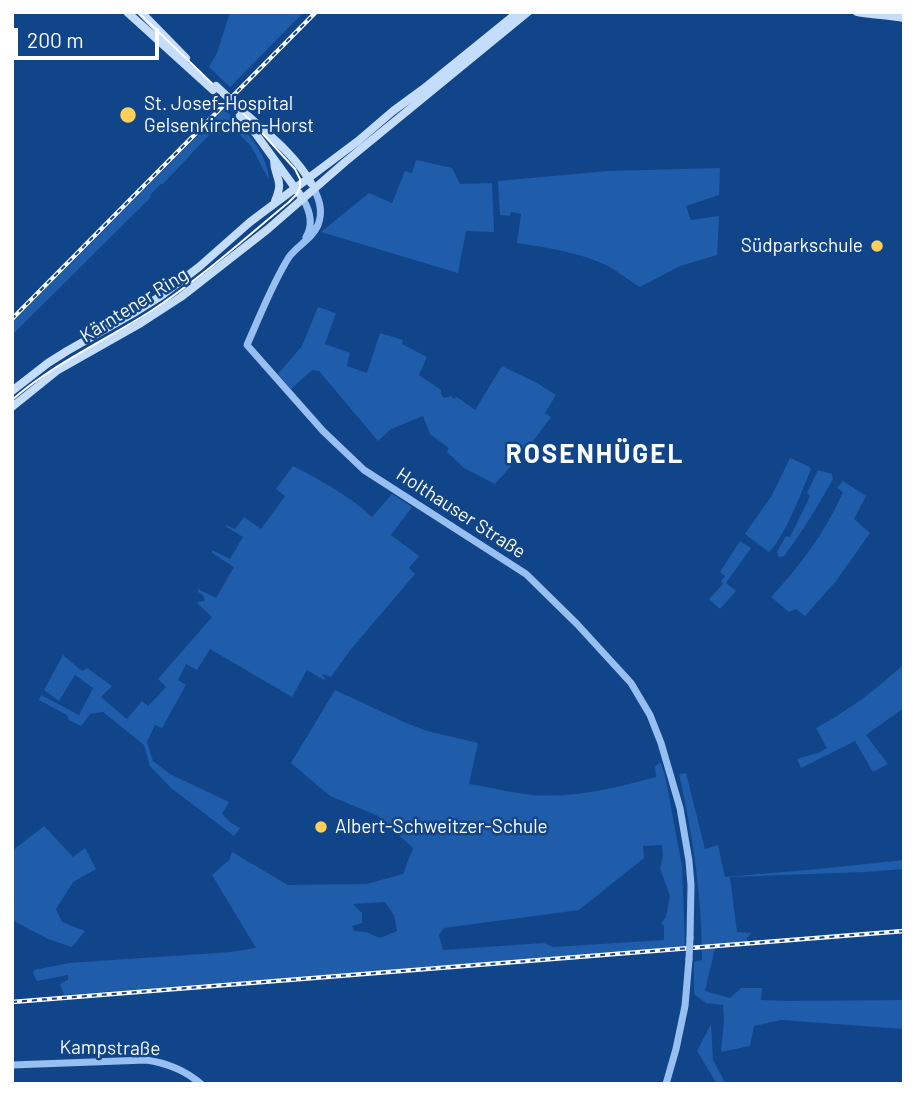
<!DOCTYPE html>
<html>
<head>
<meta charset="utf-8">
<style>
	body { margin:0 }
	#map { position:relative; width:916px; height:1096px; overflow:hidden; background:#11458a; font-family:Barlow,sans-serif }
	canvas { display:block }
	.frame { position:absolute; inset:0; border:14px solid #fff; pointer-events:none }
	.scale { position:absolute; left:14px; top:28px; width:145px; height:32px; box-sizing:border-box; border:4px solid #fff; border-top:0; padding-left:9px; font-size:21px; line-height:24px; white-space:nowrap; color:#fff; -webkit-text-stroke:5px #11458a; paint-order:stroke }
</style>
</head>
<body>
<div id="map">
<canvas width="916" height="1096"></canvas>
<div class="frame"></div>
<div class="scale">200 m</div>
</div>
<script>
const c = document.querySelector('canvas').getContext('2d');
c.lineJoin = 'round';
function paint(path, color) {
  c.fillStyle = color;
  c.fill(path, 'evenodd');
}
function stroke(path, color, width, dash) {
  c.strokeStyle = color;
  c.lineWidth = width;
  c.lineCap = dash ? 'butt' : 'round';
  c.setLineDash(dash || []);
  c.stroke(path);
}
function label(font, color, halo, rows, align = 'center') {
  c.font = font + ' Barlow,sans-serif';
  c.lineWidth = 5;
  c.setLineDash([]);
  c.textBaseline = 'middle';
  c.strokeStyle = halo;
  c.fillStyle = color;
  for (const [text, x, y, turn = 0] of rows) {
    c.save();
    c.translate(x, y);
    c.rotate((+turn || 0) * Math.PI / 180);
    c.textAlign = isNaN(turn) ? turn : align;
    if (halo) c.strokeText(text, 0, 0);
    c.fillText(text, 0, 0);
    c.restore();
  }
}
paint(new Path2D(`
	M230,12H304L230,87L209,67L217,53Z
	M224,109C243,127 268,152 269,180L251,146L224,119L163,184H161L150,195L151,197L12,335V323Z
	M416,160L452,168L460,184L492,183L494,232L466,231L458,273L321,232L369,193L392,203L405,171L412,173Z
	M720,168L719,195L686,206L691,220L719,216L717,255L680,266L640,287C629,281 619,272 608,266C579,252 549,248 517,243L521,214L511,212L510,216L500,215L498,181L608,171Z
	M318,307L336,313L325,344L350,353L347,366L367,373L380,333L403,340L402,344L427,357L419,375L441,390V394L444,398L451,396L454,399L457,397L475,410L502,366L537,383L556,395L545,413L551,417L530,445L495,484L464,468L447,452L449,448L430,434L423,416L391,429L378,441L319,371L312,370L291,389L278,374L302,346Z
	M790,458L810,467L811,469C802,491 785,537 769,552L745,534L772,495Z
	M293,466C322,481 348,495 372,517L392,494L412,507L391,535L419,556L409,568L415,574L352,648L331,677L322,674L325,678L324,680L307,670L292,697L210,649L197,670L186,664L178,680L186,685L162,728L155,725L147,742L153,761L170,774L229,802L222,814L230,822L240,828L234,836L171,788L150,766L144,745L103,712L90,714L81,726L69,720L67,715L39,700L41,695L79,715L93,688L75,675L59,701L44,690L63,655C70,660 75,666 82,671L87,668L112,686L101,697L127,719L142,701L148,706L166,687L158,679L212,617L196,602L205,601L203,595L198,592V589L216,598L234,567L212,553V550L230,559L243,537L225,526L226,525L235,529L244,517L261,529L285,496L276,489Z
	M818,470L832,474L833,479C818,506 802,532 784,556L779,557L777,552L786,536L790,537L810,496L807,493Z
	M843,481L866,496L854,519L870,533L836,581L805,616L796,609L789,612L771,597C800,566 826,531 843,492L837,488Z
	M740,541L751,548L726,583L736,591L720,609L709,599L723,584L721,581L725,576L720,572Z
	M904,664V708L866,735L888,764L873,772L855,741L801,768L797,759L818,753L827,748L816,728C848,711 877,689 904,664Z
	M335,690L406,723L427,731L478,743L469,784C490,787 512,793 533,795C575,798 616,788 656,777L655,767L660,762L665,775L682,866L685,947L64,995L60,984L68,980V975L37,981L33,973L34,970L69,963L231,952L256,948L212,875L229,860L232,852L288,885L367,884L403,874L413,848L378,816L330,796L291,763ZM662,845L663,857L660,868L670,896L666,917L661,923L664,926V940L553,947L544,943L443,950L439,935L444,928L579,910L644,858L643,846ZM385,902L394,915L397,931L380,938L366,932L354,931L352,926L362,923V913L353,904Z
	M686,773L705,849L718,845L725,877L818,869L904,860V869L864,872L730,877L737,932L751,933L747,938V944H716L705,991L730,998L741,988H762L761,1000L787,1001L904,1000V1029L781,1020L754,1026L750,1046L721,1052L724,1021L723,1005L706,1003L694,994V962L702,960C702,896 693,836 679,774Z
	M44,826L73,857L85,848L96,869L73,882L56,909L62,922L85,931L72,947L48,939L12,920V903L15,899L12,895V851Z
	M711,1024L713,1060L726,1084H717L697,1051Z`), '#1f5ca9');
stroke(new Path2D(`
	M314,189C320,201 323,212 318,225C312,239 298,245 289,257C272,284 260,316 247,345L323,431L364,470L526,574L577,624L631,683L650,715L661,743L680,808L689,861L691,885L690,938
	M303,199C310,211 314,224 306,237
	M12,1065L146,1060C167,1063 185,1070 201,1084
	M666,1084L676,1049L685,1006L689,959`), '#97bff1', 7);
stroke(new Path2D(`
	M127,12L213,90
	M141,12L186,58
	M857,12C873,15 888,15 904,18
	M236,105C263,131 293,151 311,183
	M240,116L253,130L303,199
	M274,160C274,179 285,178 275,201
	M12,391L48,363L67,351L132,314L161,296L199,267L250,222L358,141L393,111L423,89L518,12
	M12,407L58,370L141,323L181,297L268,229L345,162L528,12`), '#c5ddfc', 8);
stroke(new Path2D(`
	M12,400C54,363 104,341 151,311C200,279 244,239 289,202L297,194L300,187V179L295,169L251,121L138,12`), '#fff', 2);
const rail = new Path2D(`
	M12,319L316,12
	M12,1002L904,931`);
stroke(rail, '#fff', 4.5);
stroke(rail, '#11458a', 2, [5]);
stroke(new Path2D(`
	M689,959L690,938`), '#97bff1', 7);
stroke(new Path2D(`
	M216,86L236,105`), '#c5ddfc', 8);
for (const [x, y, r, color] of [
	[128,115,9,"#ffcf57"],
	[877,246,7,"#ffcf57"],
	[321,827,7,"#ffcf57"]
]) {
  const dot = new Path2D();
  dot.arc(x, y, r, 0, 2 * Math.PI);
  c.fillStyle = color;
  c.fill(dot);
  stroke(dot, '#11458a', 2.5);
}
label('19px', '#fff', '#11458a', [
	["St. Josef-Hospital",144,104],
	["Gelsenkirchen-Horst",144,126],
	["Südparkschule",863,246,"right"],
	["Albert-Schweitzer-Schule",335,827]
], 'left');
label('19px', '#fff', '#11458a', [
	["Kärntener Ring",134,305,-32],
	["Holthauser Straße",461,513,33],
	["Kampstraße",110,1048,1]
]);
c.letterSpacing = '2px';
label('bold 26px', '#fff', '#11458a', [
	["ROSENHÜGEL",595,454]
]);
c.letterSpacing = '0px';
</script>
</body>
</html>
